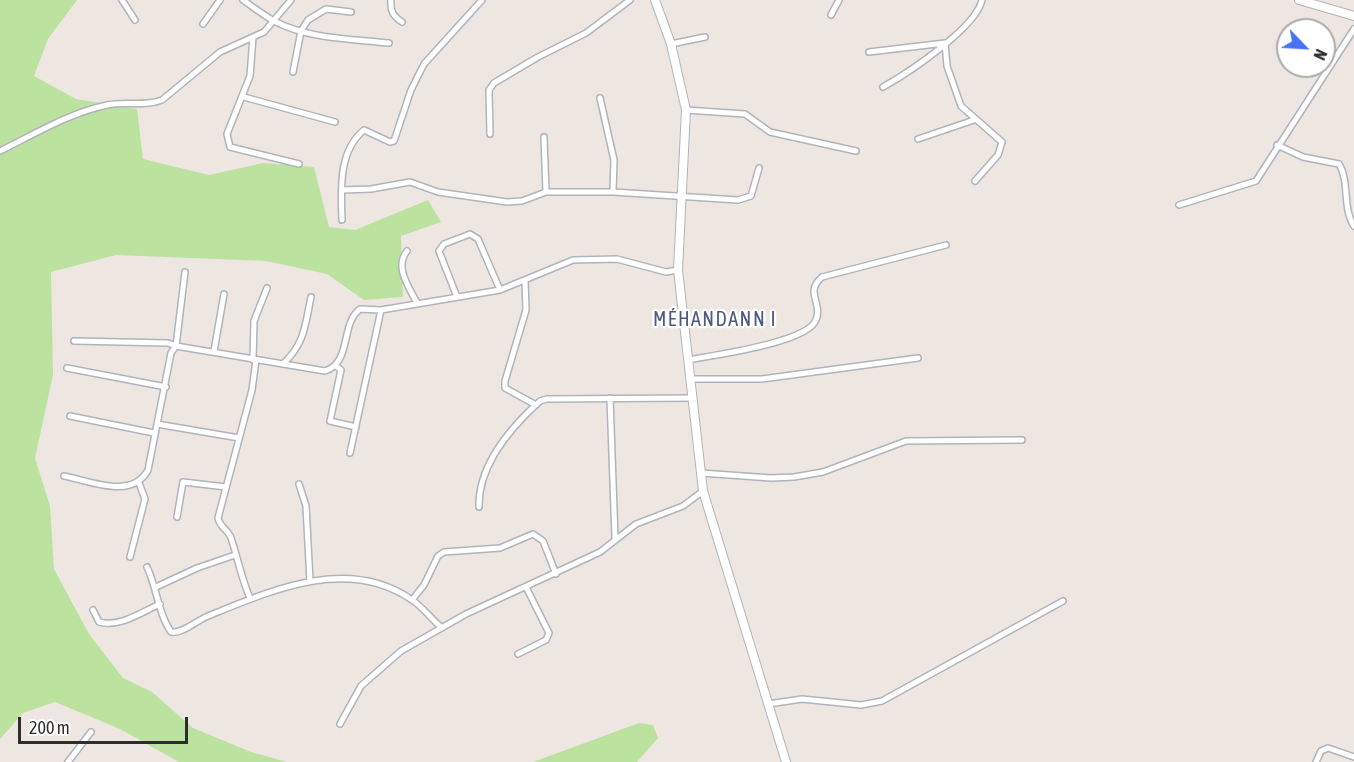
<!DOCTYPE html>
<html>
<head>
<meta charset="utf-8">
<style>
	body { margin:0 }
	#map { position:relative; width:1354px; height:762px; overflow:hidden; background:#eee7e1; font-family:"Asap Condensed",sans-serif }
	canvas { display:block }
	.north { position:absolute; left:1276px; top:18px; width:60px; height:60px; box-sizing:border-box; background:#fff; border:2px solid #ababab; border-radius:50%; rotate:115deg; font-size:16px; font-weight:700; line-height:24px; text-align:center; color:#2d2d2d }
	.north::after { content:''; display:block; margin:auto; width:21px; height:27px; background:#4774f5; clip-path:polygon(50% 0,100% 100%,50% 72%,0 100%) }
	.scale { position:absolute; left:18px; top:717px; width:170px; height:27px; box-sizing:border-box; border:3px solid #2d2d2d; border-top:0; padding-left:8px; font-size:18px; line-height:21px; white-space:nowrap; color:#2d2d2d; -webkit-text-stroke:4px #fff; paint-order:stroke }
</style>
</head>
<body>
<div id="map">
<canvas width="1354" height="762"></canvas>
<div class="north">N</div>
<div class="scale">200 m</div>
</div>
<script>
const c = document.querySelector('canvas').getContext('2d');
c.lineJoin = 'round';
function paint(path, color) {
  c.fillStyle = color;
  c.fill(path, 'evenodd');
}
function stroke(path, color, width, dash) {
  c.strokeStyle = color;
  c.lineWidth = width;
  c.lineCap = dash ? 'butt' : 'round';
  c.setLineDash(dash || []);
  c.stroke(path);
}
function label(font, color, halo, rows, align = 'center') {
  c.font = font + ' "Asap Condensed",sans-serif';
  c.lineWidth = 4.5;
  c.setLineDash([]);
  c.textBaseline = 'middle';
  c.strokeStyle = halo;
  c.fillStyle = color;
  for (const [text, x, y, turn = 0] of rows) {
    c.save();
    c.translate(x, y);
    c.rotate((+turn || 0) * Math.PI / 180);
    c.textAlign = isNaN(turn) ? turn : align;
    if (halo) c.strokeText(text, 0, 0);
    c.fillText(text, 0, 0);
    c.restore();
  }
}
paint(new Path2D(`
	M0,0H77L48,39L34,76L76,99L137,109L143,159L209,175L263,163L314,167L329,227L355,230L428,200L441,222L401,236L403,297L364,300L327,274L266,261L116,255L51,272L53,375L35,458L50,506L54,569L89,634L123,678L152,692L193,728L251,752L287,762H179L120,729L55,702L23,713L0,739Z
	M639,723L653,725L658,738L637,762H533Z`), '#bbe39f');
const street = new Path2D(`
	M122,0L135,20
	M243,0C253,7 263,15 274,21C308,39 352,39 389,43
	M391,0C390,11 393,16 402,22
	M831,15L839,0
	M203,24L220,0
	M253,37L250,76L227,134L230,147L299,164
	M671,44L705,37
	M869,52L945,43L947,66L961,106L1002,142L998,155L975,181
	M293,72L301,31L308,20L326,9L351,12
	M883,87C908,73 976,28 982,0
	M244,97L335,122
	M600,98L614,160L613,192
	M686,110L745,114L770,132L856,151
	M490,134L489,90L494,83L538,57L586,33L630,0
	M544,137L546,192
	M918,139L974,120
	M1277,145L1303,157L1339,164C1350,182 1342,208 1354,226
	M0,151C35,134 69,113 107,105C125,101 144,107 162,100L220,52L264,32L291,0
	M342,190L371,189L410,182L438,192L507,202L522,201L546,192H613L738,200L751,196L759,168
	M1179,205L1256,181L1354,29
	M342,220C341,190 338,151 364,130L390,142L394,141L411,90L424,64L482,0
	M407,251C394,267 409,287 417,303
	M525,280L526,310L505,381V388L536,405
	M457,297L439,251L444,244L470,234L478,239L500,290
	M74,341L168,343L176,346L185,272
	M214,351L224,294
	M253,360L254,321L267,288
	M688,360C713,355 807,343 816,320C823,302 804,293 822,277L946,245
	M283,364C305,343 305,326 311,297
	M336,366L341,370L330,421L356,427
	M67,368L166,387
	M690,379H762L918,358
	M610,398L615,538
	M70,416L154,433
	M157,424L239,438
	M350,453L381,310
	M701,473L771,478L794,477L823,472L906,441L1022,440
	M64,476C91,481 132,500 148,470L171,353L176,346L325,371C352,363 340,324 360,309L381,310L500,290L573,260L617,259L666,272L678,270
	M299,484L306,506L310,581
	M479,507C478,465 510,428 540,401L547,399L692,398
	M177,517L183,482L226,487
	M130,557L145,499L139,483
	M147,567C157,588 158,613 171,632C182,634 196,621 208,616C270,591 348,555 412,600C423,607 431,619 442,628
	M156,587L197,568L235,555
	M250,598C241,578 238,558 231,538C228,529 220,528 218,518L252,390L256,360
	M412,600L424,585L438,556L444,552L500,548L533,534L543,541L556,574
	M93,610L99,622C119,628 142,612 160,604
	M518,654L546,640L549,633L526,587
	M768,704L802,699L861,705L882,701L1063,601
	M340,724L361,686L401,651L466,614L600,552L636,524L683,506L703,491
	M68,762L91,732
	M1316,762L1321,751L1328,748L1354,757`);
const secondary = new Path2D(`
	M655,0L671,44L686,110L678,270L703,491L786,762
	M1299,0L1354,16`);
stroke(street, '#b1b4bd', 8);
stroke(secondary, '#b1b4bd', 10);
stroke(street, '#fff', 5);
stroke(secondary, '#fff', 8);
c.letterSpacing = '1.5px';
label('20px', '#4e5a7e', '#fff', [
	["MÉHANDANN I",715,320]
]);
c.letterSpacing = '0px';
</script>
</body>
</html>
